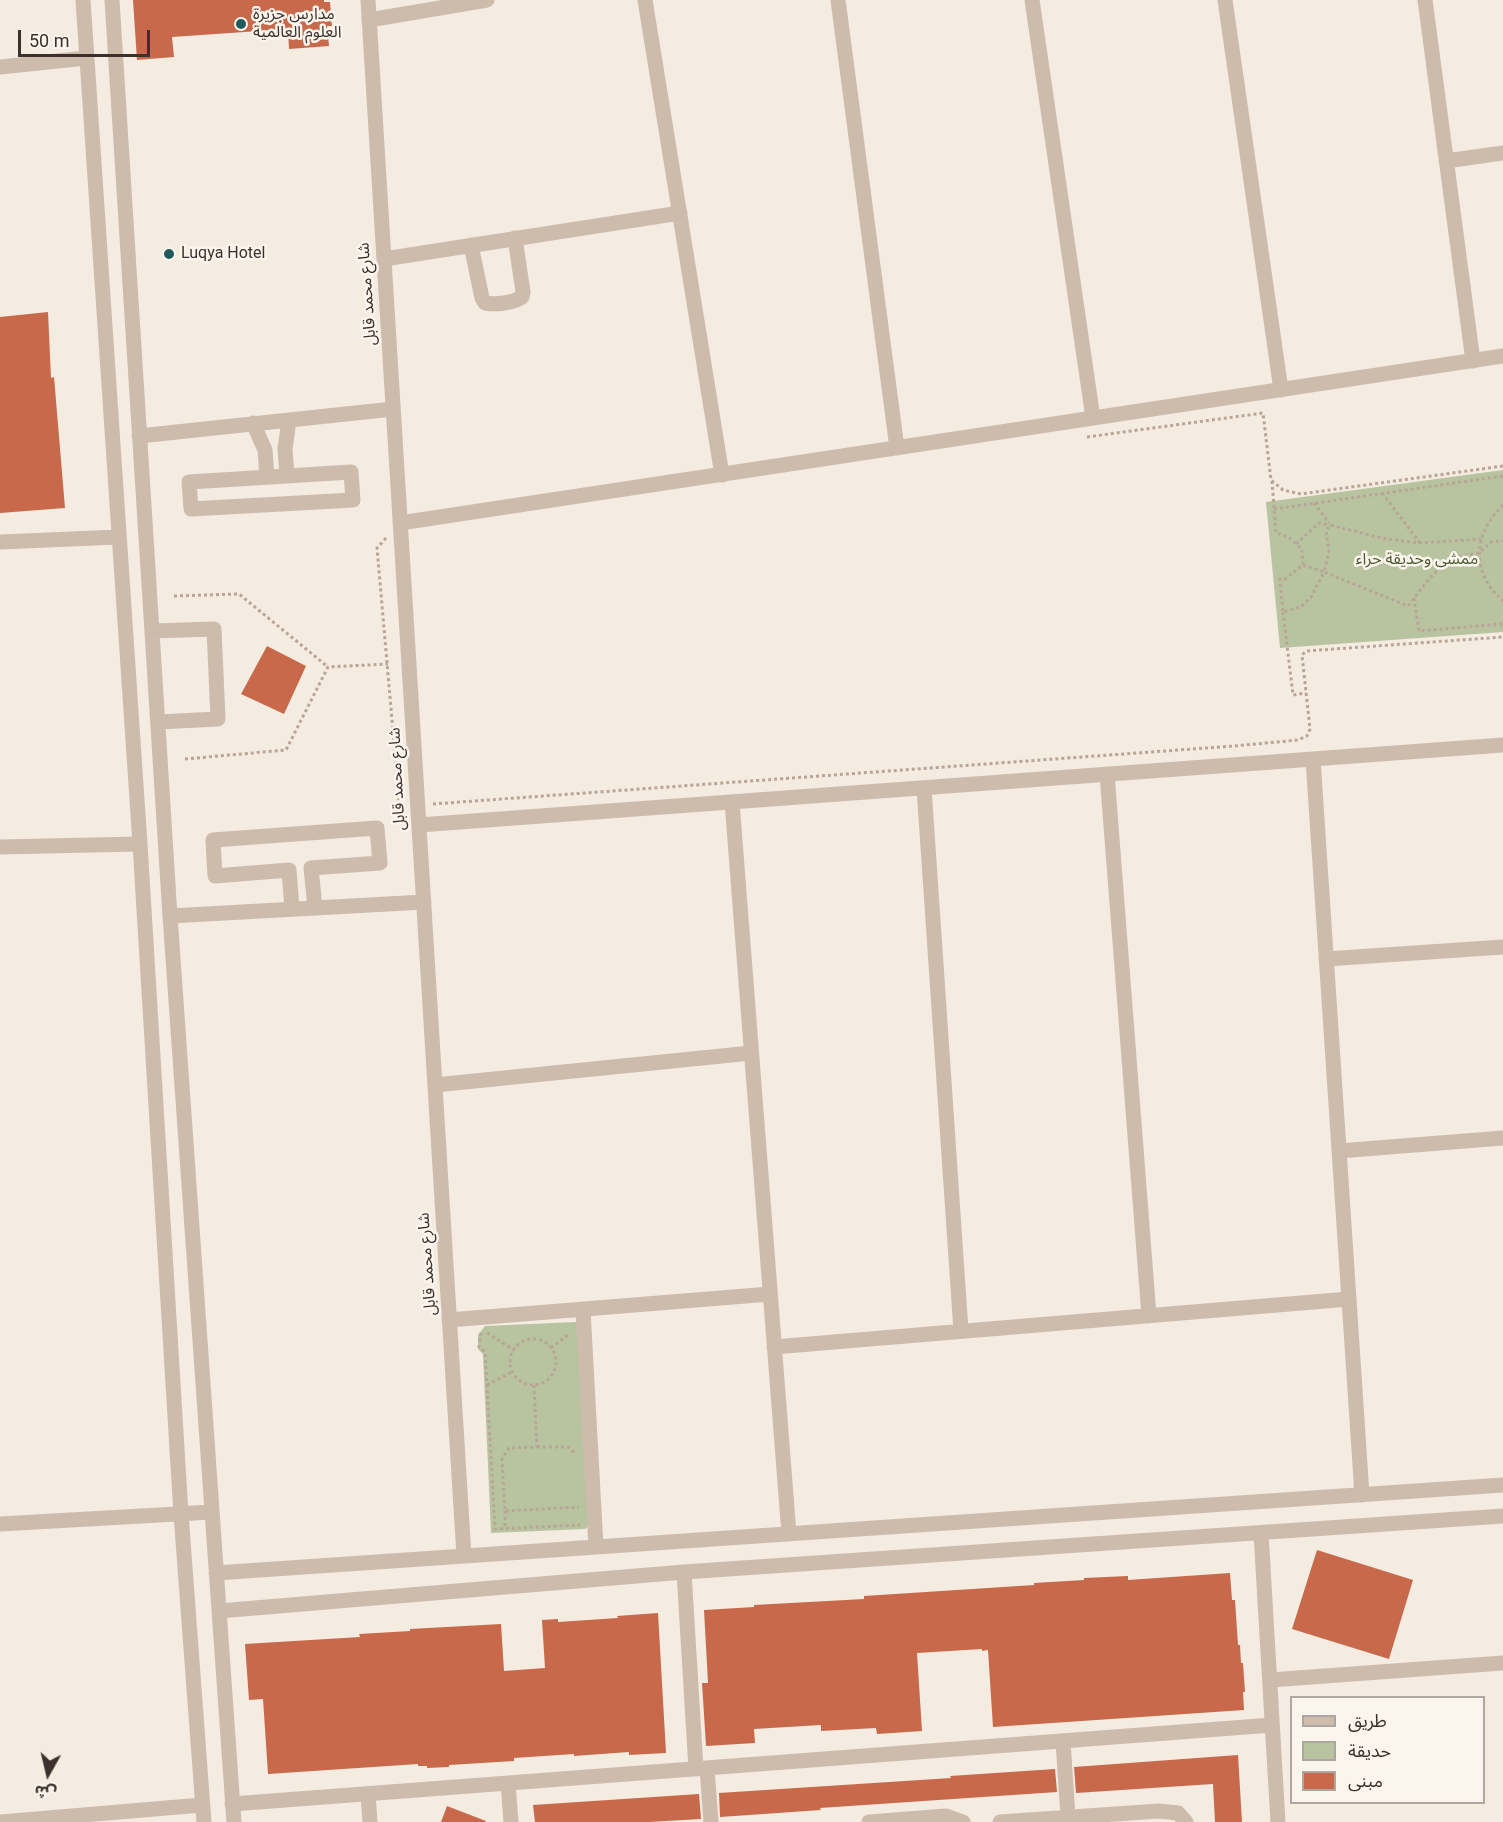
<!DOCTYPE html>
<html>
<head>
<meta charset="utf-8">
<style>
	body { margin:0 }
	#map { position:relative; width:1503px; height:1822px; overflow:hidden; background:#f4ebe1; font-family:Roboto,"Noto Sans Arabic",sans-serif }
	canvas { display:block }
	.legend { position:absolute; left:1290px; top:1696px; width:195px; height:108px; box-sizing:border-box; background:#fbf5ee; border:2px solid #aea6a0; margin:0; padding:8px 10px; list-style:none; font-size:18px; color:#3b302b }
	.legend li { display:flex; align-items:center; gap:12px; height:30px }
	.legend b { width:30px; border:2px solid #aea6a0 }
	.north { position:absolute; left:18px; top:1744px; width:60px; height:60px; -webkit-text-stroke:4px #fbf5ee; paint-order:stroke; rotate:188deg; font-size:16px; font-weight:700; line-height:24px; text-align:center; color:#3b302b }
	.north::after { content:''; display:block; margin:auto; width:21px; height:27px; background:#3b302b; clip-path:polygon(50% 0,100% 100%,50% 72%,0 100%) }
	.scale { position:absolute; left:18px; top:30px; width:132px; height:27px; box-sizing:border-box; border:3px solid #3b302b; border-top:0; padding-left:8px; font-size:18px; line-height:21px; white-space:nowrap; color:#3b302b; -webkit-text-stroke:4px #fbf5ee; paint-order:stroke }
</style>
</head>
<body>
<div id="map">
<canvas width="1503" height="1822"></canvas>
<ul class="legend">
<li><b style="height:8px;background:#cdbbac"></b>طريق</li>
<li><b style="height:16px;background:#b8c4a0"></b>حديقة</li>
<li><b style="height:16px;background:#c8694b"></b>مبنى</li>
</ul>
<div class="north">ش</div>
<div class="scale">50 m</div>
</div>
<script>
const c = document.querySelector('canvas').getContext('2d');
c.lineJoin = 'round';
function paint(path, color) {
  c.fillStyle = color;
  c.fill(path, 'evenodd');
}
function stroke(path, color, width, dash) {
  c.strokeStyle = color;
  c.lineWidth = width;
  c.lineCap = dash ? 'butt' : 'round';
  c.setLineDash(dash || []);
  c.stroke(path);
}
function label(font, color, halo, rows, align = 'center') {
  c.font = font + ' Roboto,"Noto Sans Arabic",sans-serif';
  c.lineWidth = 5;
  c.setLineDash([]);
  c.textBaseline = 'middle';
  c.strokeStyle = halo;
  c.fillStyle = color;
  for (const [text, x, y, turn = 0] of rows) {
    c.save();
    c.translate(x, y);
    c.rotate((+turn || 0) * Math.PI / 180);
    c.textAlign = isNaN(turn) ? turn : align;
    if (halo) c.strokeText(text, 0, 0);
    c.fillText(text, 0, 0);
    c.restore();
  }
}
paint(new Path2D(`
	M1503,470V632L1280,648L1266,502Z
	M576,1322L582,1328L592,1523L585,1529L491,1533L483,1354L478,1349V1335L485,1326Z`), '#b8c4a0');
paint(new Path2D(`
	M133,0H324V2H330L332,26H327L329,46L289,49L288,29L172,37L174,57L137,60Z
	M48,312L51,378L54,377L65,508L0,513V317Z
	M267,646L306,666L284,714L241,694Z
	M1317,1550L1413,1580L1389,1659L1292,1629Z
	M1230,1573L1232,1600H1235L1238,1645H1240L1241,1663H1243L1245,1692H1243L1244,1710L993,1727L988,1650L982,1651V1649L917,1653L922,1731L877,1734L876,1728L821,1731V1725L754,1729L755,1743L706,1746L702,1683H708L704,1610L754,1607V1605L864,1599V1596L1034,1585V1583L1084,1580V1578L1128,1576V1580Z
	M658,1613L666,1753L629,1755V1752L574,1756V1754L514,1758V1761L449,1765V1767L427,1768V1766H418V1764L268,1774L263,1699L249,1700L245,1644L360,1637L359,1634L410,1631V1629L501,1624L504,1671L545,1668L542,1620L558,1619V1622L618,1618L617,1616Z
	M1238,1755L1242,1822H1215L1213,1784L1076,1793L1074,1767Z
	M1055,1769L1057,1792L820,1808L821,1810L720,1817L719,1793L951,1778L950,1776Z
	M699,1794L701,1819L649,1822H535L533,1805Z
	M447,1806L486,1821L485,1822H441Z`), '#c8694b');
stroke(new Path2D(`
	M1087,437L1263,413L1271,480L1283,490L1301,494L1503,466
	M1272,481L1276,533L1288,537L1302,549L1303,565L1285,579H1280L1283,612L1301,607L1311,597L1324,572L1408,606L1428,580L1451,558L1479,553L1491,542L1503,541
	M1382,493L1420,543
	M1314,503L1329,523
	M1503,505C1473,534 1470,572 1503,601
	M1274,509L1503,476
	M386,538L377,548L399,800
	M1296,544L1319,523L1330,525
	M1303,565L1324,572L1329,551L1326,531L1330,525L1386,539L1420,543L1481,539
	M174,596L239,594L328,667
	M1414,598L1419,631L1503,624
	M1283,612L1293,695L1306,693
	M185,759L286,750L328,667L388,664
	M433,804L1234,746L1298,740L1307,736L1310,729L1302,655L1306,651L1503,637
	M481,1333L479,1347L485,1352L495,1529L580,1525
	M487,1333L514,1350
	M510 1362a23 23 0 1 1 46 0a23 23 0 1 1-46 0Z
	M551,1348L569,1334
	M487,1385L512,1372
	M534,1385L537,1447L509,1448L502,1459L505,1511L579,1507
	M537,1447H568L576,1454
	M505,1511V1529`), '#b9a596', 3, [3, 3]);
stroke(new Path2D(`
	M83,0L140,844L181,1514L204,1822
	M112,0L170,916L234,1822
	M368,0L464,1556
	M645,0L722,475
	M838,0L897,448
	M1032,0L1093,418
	M1225,0L1281,390
	M1425,0L1473,361
	M369,20L487,0
	M0,67L86,58
	M1446,161L1503,153
	M471,245L482,298L485,303C496,305 513,303 522,297L523,292L515,238
	M384,259L680,213
	M253,423L265,450L267,477
	M139,436L393,409
	M351,472L353,500L191,509L189,482Z
	M287,476L285,449L289,420
	M400,523L1503,356
	M0,542L118,537
	M152,631L214,629L218,719L158,722
	M1313,759L1362,1495
	M1107,774L1149,1316
	M924,788L961,1331
	M732,802L789,1534
	M419,825L1503,745
	M0,847L140,844
	M292,909L289,870L215,876L213,840L377,828L380,863L311,868L315,908
	M170,916L424,902
	M1326,959L1503,947
	M435,1085L751,1053
	M1339,1151L1503,1138
	M583,1310L596,1547
	M449,1320L770,1294
	M774,1347L1349,1299
	M0,1524L212,1512
	M1261,1533L1278,1822
	M684,1572L696,1769
	M216,1573L1503,1485
	M219,1611L684,1572L1503,1516
	M1270,1680L1503,1663
	M1063,1741L1068,1817
	M707,1768L711,1822
	M508,1783L511,1822
	M368,1794L370,1822
	M232,1804L1272,1725
	M0,1822L202,1805
	M869,1822L946,1816L963,1822
	M1000,1822L1159,1811L1178,1813L1186,1822`), '#cdbbac', 15);
for (const [x, y, r, color] of [
	[241,24,6,"#1f5a5e"],
	[169,254,6,"#1f5a5e"]
]) {
  const dot = new Path2D();
  dot.arc(x, y, r, 0, 2 * Math.PI);
  c.fillStyle = color;
  c.fill(dot);
  stroke(dot, '#fbf5ee', 2);
}
label('16px', '#3b302b', '#fbf5ee', [
	["مدارس جزيرة",253,15],
	["العلوم العالمية",253,33],
	["Luqya Hotel",181,254]
], 'left');
label('16px', '#3b302b', '#fbf5ee', [
	["شارع محمد قابل",368,294,-94],
	["شارع محمد قابل",398,779,-93],
	["شارع محمد قابل",428,1264,-94]
]);
label('16px', '#4a5a2e', '#fbf5ee', [
	["ممشى وحديقة حراء",1417,560]
]);
</script>
</body>
</html>
